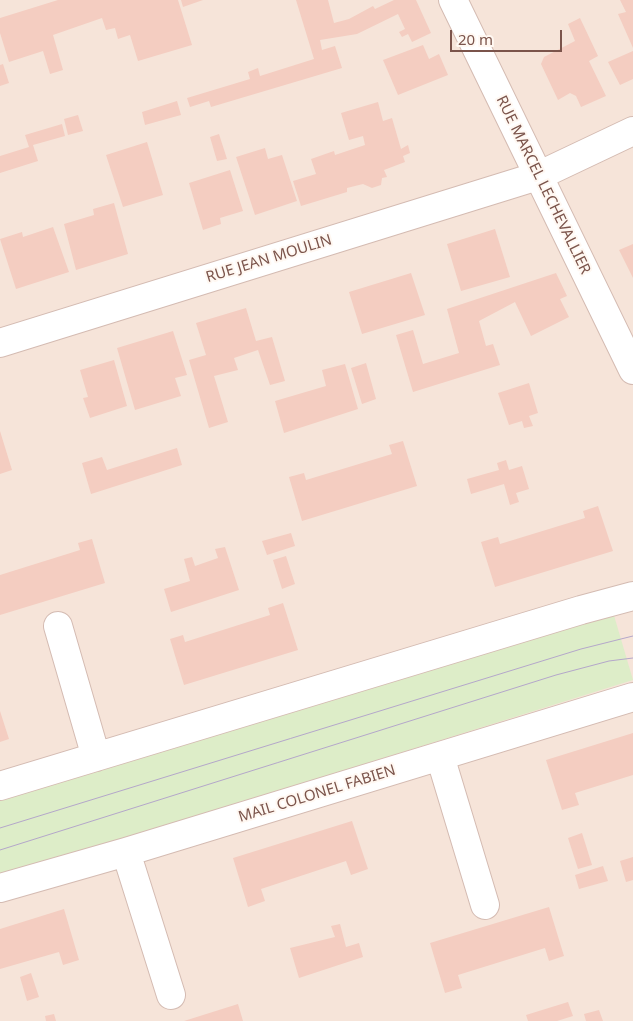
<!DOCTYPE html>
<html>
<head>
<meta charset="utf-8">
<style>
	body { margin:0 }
	#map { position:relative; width:633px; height:1021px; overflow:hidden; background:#fdf3eb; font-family:"Noto Sans",sans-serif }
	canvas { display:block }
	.scale { position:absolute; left:450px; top:30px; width:112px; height:22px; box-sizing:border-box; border:2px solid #7b544b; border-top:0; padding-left:6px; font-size:15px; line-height:18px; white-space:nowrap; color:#7b544b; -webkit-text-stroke:4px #fff8f2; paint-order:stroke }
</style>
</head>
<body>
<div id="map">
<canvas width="633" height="1021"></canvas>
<div class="scale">20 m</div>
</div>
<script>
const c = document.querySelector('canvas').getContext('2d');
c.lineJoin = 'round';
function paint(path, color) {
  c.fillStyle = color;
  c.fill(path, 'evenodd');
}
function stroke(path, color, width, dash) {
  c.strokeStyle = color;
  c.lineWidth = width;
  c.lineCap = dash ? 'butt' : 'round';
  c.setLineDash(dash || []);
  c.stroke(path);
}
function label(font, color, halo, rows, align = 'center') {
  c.font = font + ' "Noto Sans",sans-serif';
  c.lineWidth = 4;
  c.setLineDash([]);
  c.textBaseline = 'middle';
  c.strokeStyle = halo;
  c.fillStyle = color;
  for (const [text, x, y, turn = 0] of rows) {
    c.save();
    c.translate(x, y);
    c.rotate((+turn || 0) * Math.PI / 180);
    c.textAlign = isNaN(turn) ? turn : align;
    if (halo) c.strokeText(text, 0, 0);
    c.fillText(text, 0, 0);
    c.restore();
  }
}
paint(new Path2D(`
	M0,0H633V1021H0Z`), '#f6e4d9');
paint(new Path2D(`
	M613,612L633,680L0,878V801Z`), '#ddedc8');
paint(new Path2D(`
	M58,0H178L192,45L138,61L130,35L118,39L115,28L106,30L102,18L53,35L63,70L50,74L43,51L9,62L0,33V18Z
	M181,0H203L183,7Z
	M296,0H328L334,23L349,19L373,6L375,9L394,0H416L431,33L412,42L408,34L402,37L399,32L405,29L398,14L357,34L320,40L322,50L335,46L342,68L211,107L209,101L190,107L187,98L250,79L248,72L258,68L260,76L314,59Z
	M620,0H633V48L618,14L626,12Z
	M580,18L598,56L589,61L606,96L581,107L576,96L570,93L558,100L541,64L544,57L575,41L568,24Z
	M423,45L429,59L439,54L448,75L398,95L383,60Z
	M633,51V79L620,85L608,62Z
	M3,64L9,83L0,86V65Z
	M177,101L181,115L145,125L142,112Z
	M378,102L383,121L392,118L401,149L408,145L410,153L403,156L405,162L384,170L387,177L382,178L381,185L372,188L363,184L347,188V192L301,206L293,181L316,174L311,159L334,151L335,155L365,145L363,136L349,140L341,113Z
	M78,115L83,131L68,135L64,119Z
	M62,124L65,136L33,145L38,161L0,173V156L29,147L25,135Z
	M219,134L227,159L217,161L210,137Z
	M147,142L163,195L123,207L106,155Z
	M265,148L268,159L282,155L297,201L255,215L236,157Z
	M230,170L243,211L220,218L221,224L203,230L189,183Z
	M114,203L128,254L76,270L64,224L94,215L93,209Z
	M53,227L69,272L16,289L0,239L22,232L23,237Z
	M495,229L510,277L461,291L447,244Z
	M633,244V278L619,250Z
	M411,273L425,315L362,334L349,292Z
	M556,273L567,296L560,299L569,317L531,336L515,302L479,321L486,346L493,344L500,365L413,392L396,335L413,330L423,364L459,353L447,309Z
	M246,308L256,341L272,337L285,381L270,385L258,350L234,358L238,370L214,376L228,422L209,428L189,360L206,355L196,323Z
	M173,331L187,375L175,378L181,396L135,410L117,348Z
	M114,360L127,406L90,418L83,398L88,397L80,370Z
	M366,363L376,399L362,404L351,368Z
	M345,364L358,409L284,433L275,401L326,386L322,370Z
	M529,383L538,413L529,416L533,426L524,428L522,421L509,425L498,393Z
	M0,431L12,470L0,474Z
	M403,441L417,486L302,521L289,477L304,473L306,480L392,454L389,445Z
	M177,448L182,465L91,494L82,463L102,457L107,470Z
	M506,460L509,470L522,466L529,489L516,493L519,502L510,505L504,484L471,494L467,479L499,470L497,463Z
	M598,506L613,551L495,587L481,542L498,537L500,544L585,518L583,511Z
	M291,533L295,546L267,555L262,541Z
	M92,539L105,583L0,615V575L80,550L78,543Z
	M225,547L239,590L171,612L164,589L190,581L184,559L192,557L195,566L218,558L215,549Z
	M286,556L295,584L282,589L273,560Z
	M283,603L298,650L184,685L170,639L183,635L185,642L270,615L268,608Z
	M0,711L9,739L0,742Z
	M633,733V775L575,793L579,805L562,810L546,760Z
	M352,821L368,869L351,875L346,861L261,889L265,901L248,907L233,858Z
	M582,833L592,865L578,869L568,838Z
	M633,857V880L626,882L620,861Z
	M603,866L608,881L579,889L575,875Z
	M549,907L564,956L549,961L545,948L458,975L462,988L445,993L430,943Z
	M64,909L79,960L63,965L59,952L0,969V929Z
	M340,924L346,947L359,943L363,957L299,978L290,948L335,937L331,926Z
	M31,973L39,997L27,1001L20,977Z
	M568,1002L573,1016L557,1021H528L526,1015Z
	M238,1004L243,1021H184Z
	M599,1010L603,1021H586L584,1014Z
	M54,1014L56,1021H46L45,1016Z`), '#f4cdc1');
const minor = new Path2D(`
	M453,0L633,370
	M0,343L538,176L633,131
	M58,626L96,757
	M440,756L485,905
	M0,786L581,610L633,596
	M126,852L171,995
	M0,888L126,852L633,697`);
stroke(minor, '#d4bbb2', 30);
stroke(minor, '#fff', 28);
stroke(new Path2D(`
	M0,828L581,649L633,636
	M0,850L556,675L609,661L633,658`), '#b4a7ca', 1);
label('15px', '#7b544b', '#fff8f2', [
	["RUE MARCEL LECHEVALLIER",543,185,64],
	["RUE JEAN MOULIN",269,259,-17],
	["MAIL COLONEL FABIEN",317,794,-17]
]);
</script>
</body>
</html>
